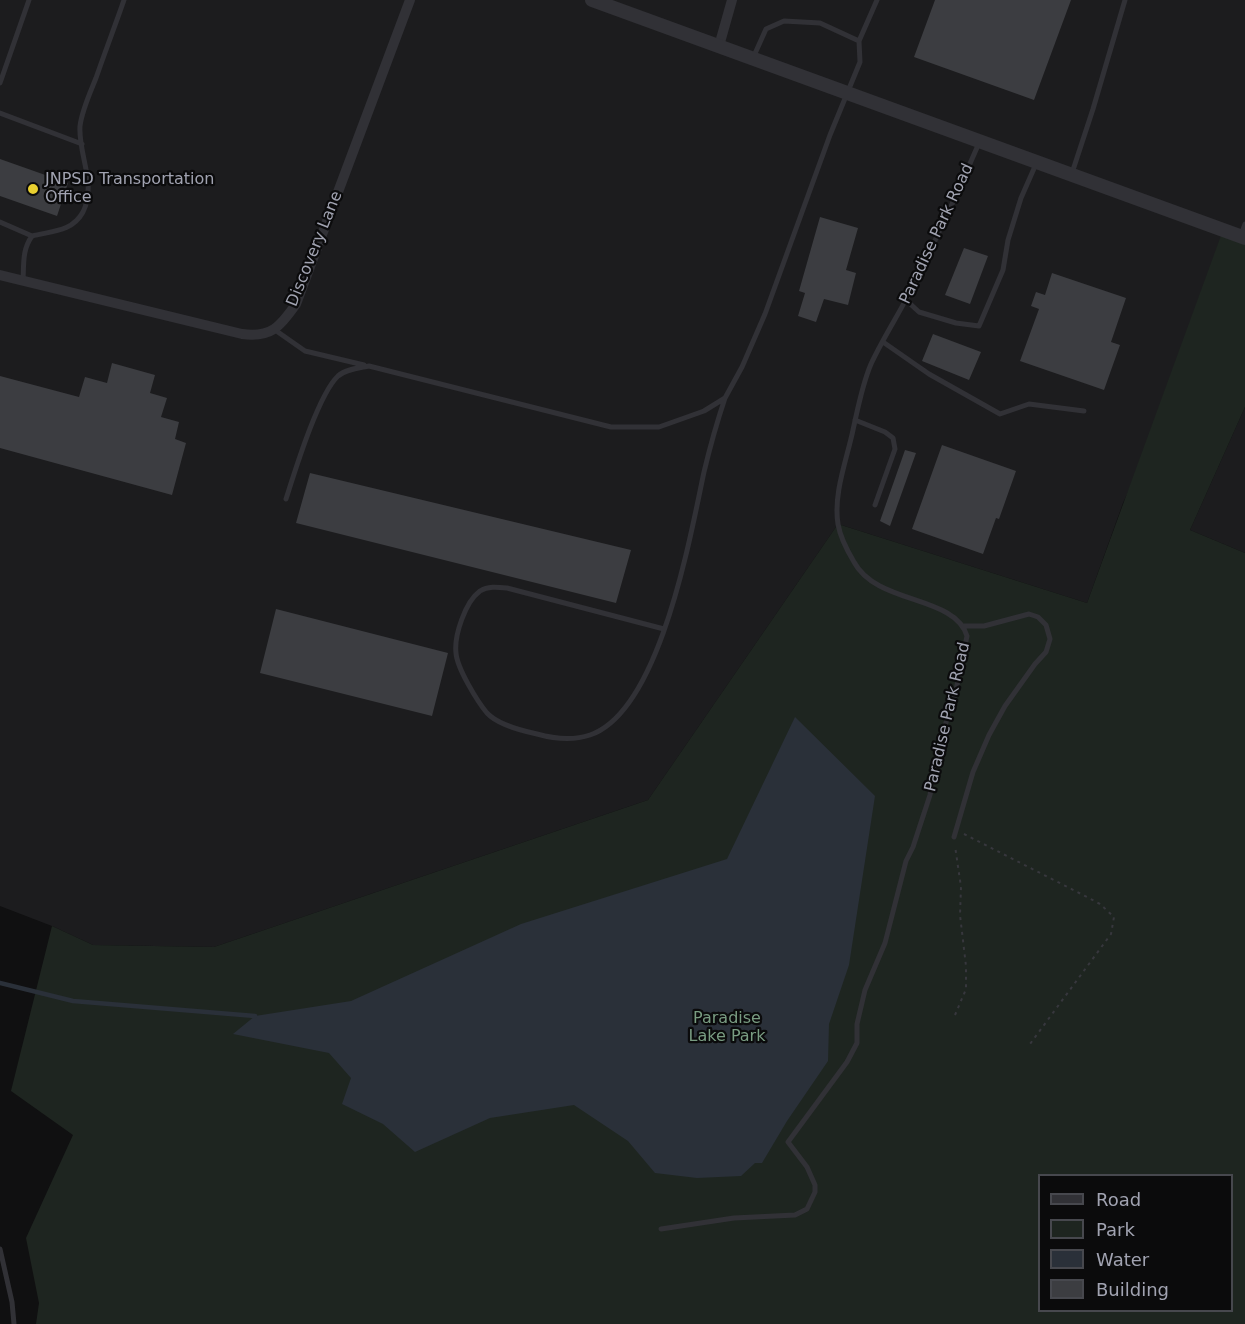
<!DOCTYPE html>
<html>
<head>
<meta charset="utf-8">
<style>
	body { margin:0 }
	#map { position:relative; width:1245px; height:1324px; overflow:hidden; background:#101011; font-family:"DejaVu Sans",sans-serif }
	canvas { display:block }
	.legend { position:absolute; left:1038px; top:1174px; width:195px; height:138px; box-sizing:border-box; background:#0b0b0c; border:2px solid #47484e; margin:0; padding:8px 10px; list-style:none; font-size:18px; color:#a1a3b1 }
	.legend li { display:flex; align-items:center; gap:12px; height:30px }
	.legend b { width:30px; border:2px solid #47484e }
</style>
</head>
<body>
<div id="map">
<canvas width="1245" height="1324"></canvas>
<ul class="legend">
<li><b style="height:8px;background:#313136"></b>Road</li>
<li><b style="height:16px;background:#1e2520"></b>Park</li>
<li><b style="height:16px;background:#2a3039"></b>Water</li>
<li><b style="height:16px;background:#3c3d41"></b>Building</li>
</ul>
</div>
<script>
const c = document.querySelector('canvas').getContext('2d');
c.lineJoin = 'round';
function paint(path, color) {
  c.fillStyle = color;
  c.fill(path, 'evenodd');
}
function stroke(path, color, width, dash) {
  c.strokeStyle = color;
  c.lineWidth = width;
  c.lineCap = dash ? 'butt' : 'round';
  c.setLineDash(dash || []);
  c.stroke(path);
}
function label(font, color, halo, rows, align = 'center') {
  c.font = font + ' "DejaVu Sans",sans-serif';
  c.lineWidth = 4.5;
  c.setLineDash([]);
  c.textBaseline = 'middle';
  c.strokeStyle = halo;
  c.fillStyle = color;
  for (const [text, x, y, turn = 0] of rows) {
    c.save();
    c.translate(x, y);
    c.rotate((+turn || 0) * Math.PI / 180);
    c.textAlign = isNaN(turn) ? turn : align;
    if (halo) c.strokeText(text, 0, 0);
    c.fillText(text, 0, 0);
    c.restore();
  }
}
paint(new Path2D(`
	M0,0H1245V238L1123,503L1087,603L838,524L648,800L214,947L93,945L52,926L0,906Z
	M1245,407V553L1190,530Z`), '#1c1c1e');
paint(new Path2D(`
	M1223,230L1245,238V407L1190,530L1245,553V1324H36L39,1303L26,1238L73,1135L11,1091L52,926L93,945L214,947L648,800L838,524L1087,603ZM1040,1176H1232V1310H1040Z`), '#1e2520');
paint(new Path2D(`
	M795,717L875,796L849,965L829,1024L828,1061L787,1121L762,1163H755L741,1176L697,1178L655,1173L628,1141L574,1105L490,1118L415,1152L383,1124L342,1104L351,1078L329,1053L233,1034L255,1016L351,1001L521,924L727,859Z`), '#2a3039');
stroke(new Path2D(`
	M0,983L73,1001L255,1016`), '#2a3039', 4.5);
paint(new Path2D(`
	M935,0H1071L1034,100L914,57Z
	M0,159L68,183L57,216L0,196Z
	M820,217L858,228L846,270L856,273L848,305L824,299L816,322L798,316L805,293L799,291Z
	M964,248L988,256L970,304L945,295Z
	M1052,273L1126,298L1111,342L1120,345L1104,390L1020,361L1039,309L1031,306L1036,292L1045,295Z
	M933,334L981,352L969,380L922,361Z
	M112,363L155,375L150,393L167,398L161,417L179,422L175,439L186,443L172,495L0,448V376L79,397L85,377L107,383Z
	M942,445L1016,471L999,519L996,518L983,554L912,529Z
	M905,450L916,453L890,526L880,521Z
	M310,473L631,550L616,603L296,523Z
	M276,609L448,653L432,716L260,673Z`), '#3c3d41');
stroke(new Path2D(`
	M964,834L1087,897L1100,904L1114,917L1111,934L1030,1044
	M955,1015L966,989V966L960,915L961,887L955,846`), '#37373d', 2, [3, 4.5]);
stroke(new Path2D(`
	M859,41L877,0
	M0,83L29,0
	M0,113L82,144
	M1072,173L1093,109L1125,0
	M0,222L32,236
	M1241,235L1245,224
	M23,280C24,264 22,250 32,236C52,231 72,232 83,212C97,184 78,154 80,126C82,110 90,93 96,78C105,52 115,26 124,0
	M906,300L919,312L956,323L979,326L1003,270L1008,240L1021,198L1036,164
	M275,330L305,351L364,365
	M883,342L929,374L1000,414L1029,404L1084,411
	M855,420L885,432L893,438L895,449L875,505
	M286,499C295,471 318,395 338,376C346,369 359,368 369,366L611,427H659L704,411L725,398L742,367L765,314L830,135L860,62L859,41L820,23L784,21L766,29L753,58
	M664,629L507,588C497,587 488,586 480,591C465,602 454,636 456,653C457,668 477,701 487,713C497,724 523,731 537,734C555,739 572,741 590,735C660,711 690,537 704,472C710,447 717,422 725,398
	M954,837L973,772L989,735L1005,706L1035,664L1046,652L1050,639L1046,625L1038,617L1029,614L984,626H964
	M661,1229L734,1218L795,1215L807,1209L815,1192V1185L807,1167L788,1142L847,1062L857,1043V1024L865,990L885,943L906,861L913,847L930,795L939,744L955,695L967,636C955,595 877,605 854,562C848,552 840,536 838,524C833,494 847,459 853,430C858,408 862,385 871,364C883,338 899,314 912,288C936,240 958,192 979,143
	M0,1249L12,1302L14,1324`), '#313136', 5);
stroke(new Path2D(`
	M719,46L732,0
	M0,275L242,334C271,338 280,327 296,304L410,0`), '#313136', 10);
stroke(new Path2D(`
	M592,0L1245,238`), '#313136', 14);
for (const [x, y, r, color] of [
	[33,189,6,"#e9d030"]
]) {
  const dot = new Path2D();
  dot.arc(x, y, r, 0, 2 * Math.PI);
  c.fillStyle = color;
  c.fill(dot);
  stroke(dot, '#0b0b0c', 2);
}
label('16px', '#a1a3b1', '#0b0b0c', [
	["JNPSD Transportation",45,180],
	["Office",45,198]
], 'left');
label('16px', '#a1a3b1', '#0b0b0c', [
	["Paradise Park Road",937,234,-65],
	["Discovery Lane",315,249,-68],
	["Paradise Park Road",948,717,-77]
]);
label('16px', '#799c82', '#0b0b0c', [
	["Paradise",727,1019],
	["Lake Park",727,1037]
]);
</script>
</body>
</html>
